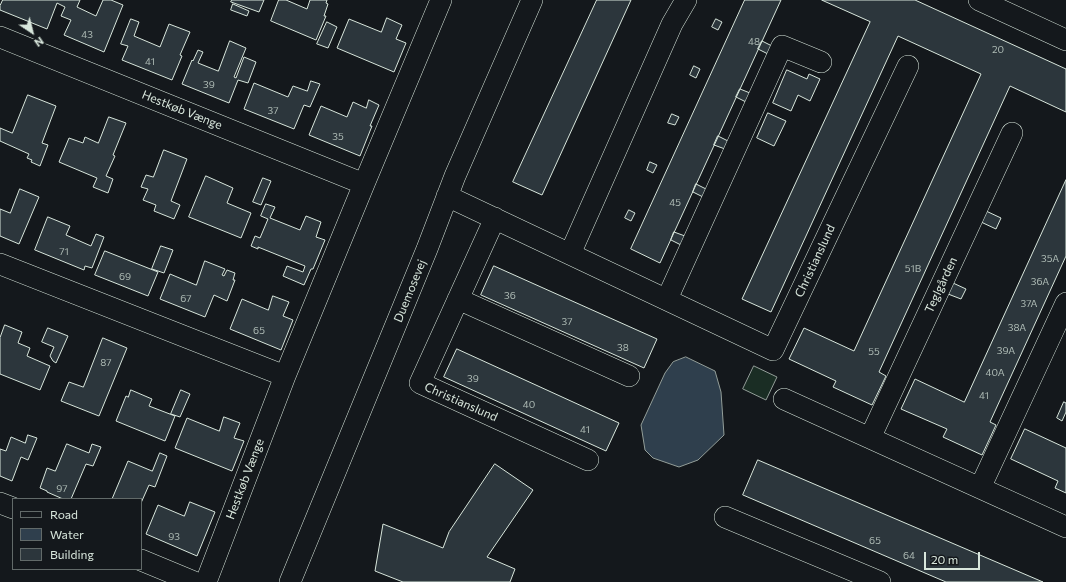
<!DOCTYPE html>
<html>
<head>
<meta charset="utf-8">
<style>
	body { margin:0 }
	#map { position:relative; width:1066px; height:582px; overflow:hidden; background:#14181c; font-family:Commissioner,sans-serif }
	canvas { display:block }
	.legend { position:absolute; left:12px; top:498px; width:130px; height:72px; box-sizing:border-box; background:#14181c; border:1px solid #626a69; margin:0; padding:5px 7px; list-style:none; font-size:12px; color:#d8e6dc }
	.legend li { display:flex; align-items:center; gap:8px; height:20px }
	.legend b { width:20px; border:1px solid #626a69 }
	.north { position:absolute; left:12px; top:12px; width:40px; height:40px; -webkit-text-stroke:3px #14181c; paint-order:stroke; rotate:145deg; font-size:11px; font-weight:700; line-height:16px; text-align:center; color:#d8e6dc }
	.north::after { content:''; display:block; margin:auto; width:14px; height:18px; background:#d8e6dc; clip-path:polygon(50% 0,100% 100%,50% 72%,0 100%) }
	.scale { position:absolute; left:924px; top:552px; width:56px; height:18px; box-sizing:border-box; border:2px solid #d8e6dc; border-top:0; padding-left:5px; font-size:12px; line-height:14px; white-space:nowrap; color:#d8e6dc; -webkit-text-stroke:3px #14181c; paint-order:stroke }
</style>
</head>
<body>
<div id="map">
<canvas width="1066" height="582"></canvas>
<ul class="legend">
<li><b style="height:5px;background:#14181c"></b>Road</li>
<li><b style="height:11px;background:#2f3f4d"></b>Water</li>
<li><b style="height:11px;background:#2c363c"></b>Building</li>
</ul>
<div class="north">N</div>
<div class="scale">20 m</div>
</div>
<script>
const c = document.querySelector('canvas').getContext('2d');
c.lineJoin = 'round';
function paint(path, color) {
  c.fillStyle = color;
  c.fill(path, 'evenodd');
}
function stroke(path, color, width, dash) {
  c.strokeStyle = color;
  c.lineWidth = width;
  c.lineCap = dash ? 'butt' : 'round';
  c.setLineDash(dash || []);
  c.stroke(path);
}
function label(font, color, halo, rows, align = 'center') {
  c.font = font + ' Commissioner,sans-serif';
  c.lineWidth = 3;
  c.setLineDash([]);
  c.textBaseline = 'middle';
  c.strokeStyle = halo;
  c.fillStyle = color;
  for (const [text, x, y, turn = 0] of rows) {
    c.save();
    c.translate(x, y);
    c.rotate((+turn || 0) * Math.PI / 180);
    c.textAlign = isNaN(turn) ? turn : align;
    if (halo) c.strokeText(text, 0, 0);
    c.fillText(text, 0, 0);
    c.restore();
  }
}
const green = new Path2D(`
	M754,366L777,377L766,400L743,389Z`);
paint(green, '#1a2d24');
stroke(green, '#939e99', 1);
const water = new Path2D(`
	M686,357L715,371L721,392L724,435L698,460L679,467L653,458L645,450L641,425L665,373L673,362Z`);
paint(water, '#2f3f4d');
stroke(water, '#939e99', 1);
const building = new Path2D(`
	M3,0H80L77,7L96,16L103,0H111L123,5L104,52L64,35L71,20L61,16L65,7L57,3L47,29L0,10V6Z
	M232,0H264L259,12L231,2Z
	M279,0H286L307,9L310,0H327L326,3L328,4L324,16H326L316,40L271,21Z
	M597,0H631L542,195L513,182Z
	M745,0H781L660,263L631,249Z
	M822,0H915L1066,69V112L1010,86L879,372L886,376L872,405L833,387L836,381L789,359L804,328L854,351L981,74L898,36L771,312L742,299L870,22Z
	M233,4L249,11L247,16L231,10Z
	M387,18L402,25L396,39L406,43L394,72L337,48L349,19L381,32Z
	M131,19L139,22L134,36L160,47L169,24L190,32L180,55L182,56L172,80L122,60L128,46L121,44Z
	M716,19L722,22L718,30L712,27Z
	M327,22L337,27L328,48L317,44Z
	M230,41L246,48L234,77L236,78L244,57L256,62L248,83L238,80L229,103L182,84L192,60L193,61L198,50L203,52L198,63L218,71Z
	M762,41L772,46L768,54L758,49Z
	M694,66L700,69L696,78L690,75Z
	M787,70L807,79L809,74L820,79L810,101L798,95L791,111L773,103Z
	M311,81L320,84L310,107L304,105L294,129L244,109L254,83L288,97L293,86L307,91Z
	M740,89L750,93L746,102L736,97Z
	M28,95L56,106L42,143L48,145L40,166L31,162L32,160L27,158L29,154L0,141V128L12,133Z
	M369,100L379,105L370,126H372L360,156L309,135L321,106L347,117L353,102L366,108Z
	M768,113L786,121L774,146L757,138Z
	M672,114L679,117L675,125L668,123Z
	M109,117L126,123L113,155L115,156L106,176L113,179L108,193L93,187L97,178L59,162L69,138L83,143L85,137L98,143Z
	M718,136L728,141L725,149L714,145Z
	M164,150L187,159L171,201L180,205L174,219L154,211L156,205L143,200L148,189L141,187L146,175L153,177Z
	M650,162L657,165L653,173L647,170Z
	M206,176L233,188L227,203L251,213L241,238L189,217Z
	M263,178L271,181L261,205L253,202Z
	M1066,180V256L990,422L996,425L982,455L943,437L947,429L901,409L915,379L964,402Z
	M696,184L706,189L703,197L693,192Z
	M20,189L39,197L19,244L0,236V209L10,213Z
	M266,204L275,207L270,218L300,230L306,216L321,222L316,237L325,240L313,269H311L304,285L283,276L287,266L303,272L305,266L258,247V249L251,246L255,236L260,238L268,219L261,216Z
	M629,210L635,213L631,221L625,218Z
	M986,211L1001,218L996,229L981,222Z
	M48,217L70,226L66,235L91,246L96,234L104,237L92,268L85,266L84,270L35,250Z
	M674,232L685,236L681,245L671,240Z
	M161,246L173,250L164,273L152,269Z
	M105,251L158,272L148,296L95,275Z
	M205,261L225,269L222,275L224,276L227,270L235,273L233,280H235L227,301L214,295L205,317L160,299L170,274L196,285Z
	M494,266L657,339L644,368L481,295Z
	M953,283L966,289L961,299L948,294Z
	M273,296L289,302L283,316L293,320L281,350L230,329L242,299L268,310Z
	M5,325L22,332L18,343L30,348L27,356L50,366L40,390L0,374V338Z
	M48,328L68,336L56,363L53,361L50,356L54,347L42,342Z
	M103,338L127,348L99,416L61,401L69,382L83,387Z
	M457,349L619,423L606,451L444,377Z
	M131,390L152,399L149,406L175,416L165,441L116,421L126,396L128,397Z
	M181,390L190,394L180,417L171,414Z
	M1064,402L1066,403V412L1062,421L1057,418Z
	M224,417L240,423L234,438L244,441L232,471L175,448L187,418L219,431Z
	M1025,429L1066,448V493L1055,488L1058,481L1011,459Z
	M28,435L37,438L28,460L21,457L12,481L0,476V449L6,451L11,437L25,443Z
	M67,444L89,453L92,444L101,447L93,466L86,464L71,499H63L47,492V491L40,488L47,468L55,471Z
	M160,453L167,456L155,487L149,485L141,503V499H112L128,461L152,471Z
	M758,460L1043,582H946L743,495Z
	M495,464L533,490L487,557L515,569L510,582H403L375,571L383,524L443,548L449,532Z
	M190,502L215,512L197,556L146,534L158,505L184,516Z`);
paint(building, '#2c363c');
stroke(building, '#d8e6dc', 1);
const minor = new Path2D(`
	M979,0L1066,40
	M0,37L364,184
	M447,196L773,350L908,66
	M495,218L420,383L588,460
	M570,254L672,24L686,0
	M0,264L285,376
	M458,299L629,376
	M667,299L782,46L821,62
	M784,399L1066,527
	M870,438L1012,133
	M980,488L1066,303
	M0,503L13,508
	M725,517L880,582
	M141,560L194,582
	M206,582L285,376L364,184L441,0
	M290,582L427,249L455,176L532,0`);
stroke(minor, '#d8e6dc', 22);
stroke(minor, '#14181c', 21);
label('10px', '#adbab4', null, [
	["43",87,35],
	["48",754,42],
	["20",998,50],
	["41",150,62],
	["39",209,85],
	["37",273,111],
	["35",338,137],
	["45",675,203],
	["71",64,252],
	["35A",1050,259],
	["51B",913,269],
	["69",125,277],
	["36A",1040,282],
	["36",510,296],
	["67",186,299],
	["37A",1029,304],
	["37",567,322],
	["38A",1017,328],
	["65",259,331],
	["38",623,348],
	["39A",1006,351],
	["55",874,352],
	["87",106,363],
	["40A",995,373],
	["39",473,379],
	["41",984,396],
	["40",529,405],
	["41",585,430],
	["97",62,489],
	["93",174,537],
	["65",875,541],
	["64",909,556]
]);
label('12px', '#d8e6dc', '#14181c', [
	["Hestkøb Vænge",182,110,22],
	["Christianslund",815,261,-65],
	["Teglgården",941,285,-65],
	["Duemosevej",410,291,-68],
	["Christianslund",461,402,24],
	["Hestkøb Vænge",245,479,-69]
]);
</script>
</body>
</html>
